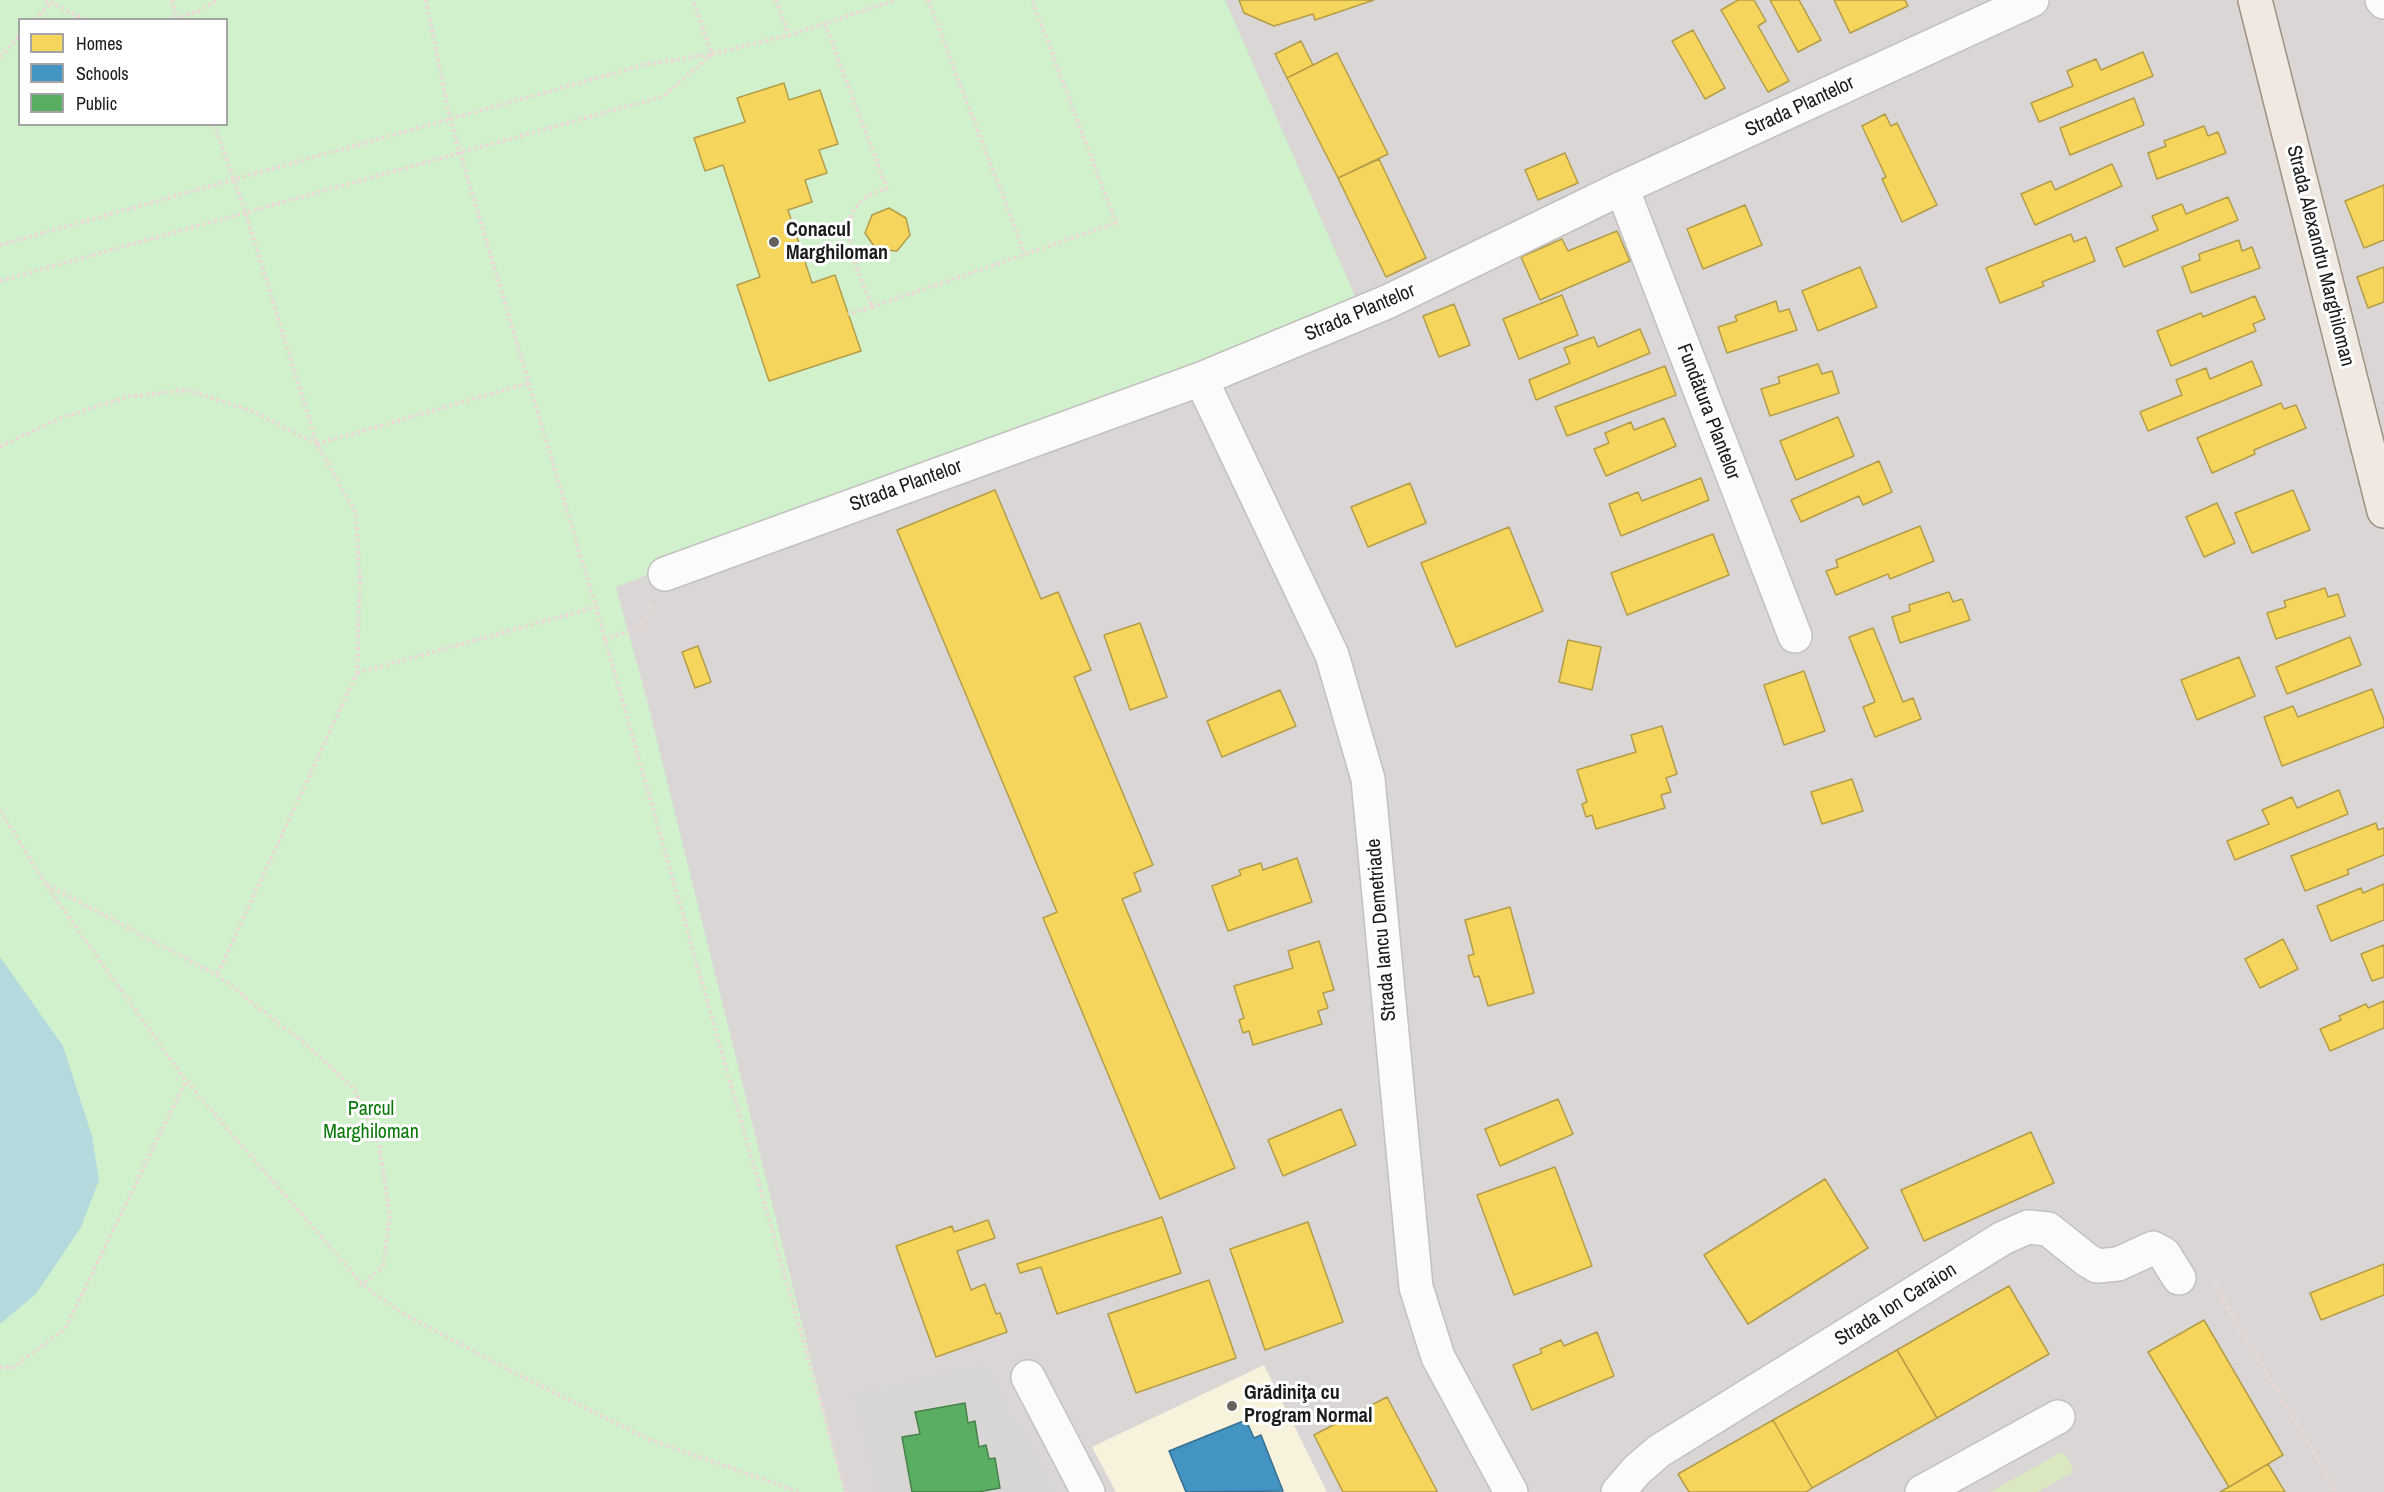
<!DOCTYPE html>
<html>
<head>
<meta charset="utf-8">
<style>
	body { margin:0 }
	#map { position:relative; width:2384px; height:1492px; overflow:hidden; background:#eae7e3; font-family:"Archivo Narrow",sans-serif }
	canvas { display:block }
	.legend { position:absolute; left:18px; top:18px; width:210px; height:108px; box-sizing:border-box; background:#fff; border:2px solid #a4a4a4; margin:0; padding:8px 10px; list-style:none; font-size:18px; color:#1b1b1b }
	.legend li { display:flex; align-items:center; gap:12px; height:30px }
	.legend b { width:30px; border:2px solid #a4a4a4 }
</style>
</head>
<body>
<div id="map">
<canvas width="2384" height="1492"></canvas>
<ul class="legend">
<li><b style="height:16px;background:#f6d55c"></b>Homes</li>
<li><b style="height:16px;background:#4393c3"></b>Schools</li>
<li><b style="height:16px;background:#5aae61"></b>Public</li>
</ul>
</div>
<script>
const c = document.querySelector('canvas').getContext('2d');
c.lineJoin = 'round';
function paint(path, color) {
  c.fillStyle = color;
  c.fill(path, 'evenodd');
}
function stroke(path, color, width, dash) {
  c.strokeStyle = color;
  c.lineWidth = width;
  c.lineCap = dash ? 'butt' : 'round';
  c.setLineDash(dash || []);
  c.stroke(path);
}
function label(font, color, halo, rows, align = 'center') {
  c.font = font + ' "Archivo Narrow",sans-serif';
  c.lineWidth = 6;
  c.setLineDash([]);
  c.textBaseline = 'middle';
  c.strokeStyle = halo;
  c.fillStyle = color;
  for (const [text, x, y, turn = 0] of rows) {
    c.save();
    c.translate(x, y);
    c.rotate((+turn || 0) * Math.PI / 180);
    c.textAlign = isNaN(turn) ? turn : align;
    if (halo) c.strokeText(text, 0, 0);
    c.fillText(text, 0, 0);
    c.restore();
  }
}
paint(new Path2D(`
	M0,0H2384V1492H0ZM20,20H226V124H20Z`), '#d9d6d5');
paint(new Path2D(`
	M1264,1365L1327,1492H1116L1092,1447Z`), '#f6f2dc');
paint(new Path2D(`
	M986,1364L1058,1492H878L852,1393Z`), '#d8d6d5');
paint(new Path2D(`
	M2062,1452L2070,1461L2073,1472L2037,1492H1990Z`), '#dae8c0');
paint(new Path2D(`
	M0,0H1225L1358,303L616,587L647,700L844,1492H0ZM20,20H226V124H20Z`), '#d0f1cc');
paint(new Path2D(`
	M0,957L63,1046L92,1136L99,1180L81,1227L36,1294L0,1324Z`), '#b5dade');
const homes = new Path2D(`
	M1239,0H1374L1315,20L1313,14L1274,26L1244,13Z
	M1738,0H1754L1766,21L1758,26L1789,81L1768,92L1721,10Z
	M1770,0H1799L1821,40L1798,52Z
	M1834,0H1905L1908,6L1850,33Z
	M1693,30L1725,88L1705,99L1672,41Z
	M1301,41L1313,65L1287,78L1275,54Z
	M2143,52L2153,76L2039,122L2031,103L2073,86L2067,71L2096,59L2101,70Z
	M1337,53L1388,154L1338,178L1287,78Z
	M784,83L789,100L820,90L838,144L819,150L827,173L805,180L812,202L788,210L812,283L835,275L861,351L769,381L737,285L760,277L723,165L705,171L694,138L745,122L737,98Z
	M2134,98L2144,125L2070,155L2060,128Z
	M1885,114L1891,126L1897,123L1937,205L1902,222L1882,179L1886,177L1862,126Z
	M2204,126L2208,136L2218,132L2226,153L2157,179L2148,153L2166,146L2164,141Z
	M1565,153L1578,183L1538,200L1525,170Z
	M1379,159L1426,258L1386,277L1338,178Z
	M2112,164L2122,186L2035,225L2021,194L2051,181L2055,190Z
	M2384,185V240L2364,248L2345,201Z
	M2228,197L2238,220L2124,267L2116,248L2158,230L2152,216L2182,204L2186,214Z
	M1745,205L1762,245L1703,269L1687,229Z
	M889,208L906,218L910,235L897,251L876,249L865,233L872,215Z
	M1617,231L1630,261L1540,300L1521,257L1562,239L1568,251Z
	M2071,234L2074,242L2086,237L2095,261L2042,282L2044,286L2000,303L1986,268Z
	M2239,240L2242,251L2252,247L2260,268L2191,293L2182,267L2200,260L2199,254Z
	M1860,267L1877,307L1818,331L1802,291Z
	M2384,267V302L2368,308L2357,277Z
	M1562,295L1578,335L1519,359L1503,319Z
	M2255,296L2265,319L2253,324L2256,331L2171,366L2157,331L2201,313L2203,317Z
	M1776,301L1779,312L1789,309L1797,330L1727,353L1718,327L1737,321L1735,316Z
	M1454,304L1470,345L1439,357L1423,316Z
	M1640,329L1650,353L1536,400L1529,380L1570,363L1564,348L1594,337L1598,347Z
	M2252,361L2262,385L2148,431L2140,412L2182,395L2176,380L2206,368L2210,379Z
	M1818,364L1822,374L1832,371L1839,393L1770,416L1761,389L1780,383L1778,377Z
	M1665,366L1676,395L1567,436L1555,407Z
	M2281,403L2284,409L2296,405L2306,428L2254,450L2255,454L2212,473L2197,438Z
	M1838,417L1854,456L1796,480L1780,441Z
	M1664,418L1676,446L1606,476L1594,449L1609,443L1605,433L1631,422L1634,430Z
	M1879,461L1892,492L1863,505L1859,496L1801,522L1791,500Z
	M1701,478L1709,500L1621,536L1609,504L1638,492L1642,501Z
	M1410,483L1426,523L1368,547L1351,507Z
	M995,490L1041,599L1058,592L1091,670L1074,677L1153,865L1134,873L1141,891L1122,899L1235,1168L1160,1199L1043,918L1057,912L897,530Z
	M2293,490L2310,530L2252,553L2235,513Z
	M2217,503L2235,543L2204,557L2186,517Z
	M1920,526L1934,561L1890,579L1888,574L1836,595L1826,571L1838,567L1836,560Z
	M1509,527L1543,611L1456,647L1421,563Z
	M1713,534L1729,575L1627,615L1611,573Z
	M2325,588L2328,597L2338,594L2345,616L2276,639L2267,613L2286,607L2284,601Z
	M1949,592L1953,602L1962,599L1970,620L1900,643L1892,617L1910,611L1909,605Z
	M1140,623L1167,697L1130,710L1104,635Z
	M1873,628L1903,702L1913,698L1921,719L1875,737L1863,707L1875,702L1849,637Z
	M2350,637L2361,665L2287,694L2276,667Z
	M1568,640L1601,647L1592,690L1559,682Z
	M698,646L711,682L695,688L682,652Z
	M2239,657L2255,696L2197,720L2181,680Z
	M1804,671L1825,731L1784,745L1764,685Z
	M2372,689L2384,720V727L2282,766L2264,717L2293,706L2298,717Z
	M1280,690L1296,726L1222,757L1207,721Z
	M1662,726L1677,774L1666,778L1671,792L1661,795L1665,808L1596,829L1592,815L1586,817L1582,804L1587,802L1577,770L1636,752L1631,735Z
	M1852,779L1863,811L1822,824L1811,792Z
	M2339,790L2348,814L2235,860L2227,841L2269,824L2262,810L2292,797L2297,808Z
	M2376,823L2378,830L2384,828V855L2347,870L2349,874L2305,891L2291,856Z
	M1297,858L1312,902L1228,931L1212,886L1241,875L1239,870L1261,863L1263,870Z
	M2384,884V920L2331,941L2317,906L2361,888L2363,893Z
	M1510,907L1534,993L1488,1006L1479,976L1474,977L1468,956L1474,954L1465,920Z
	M2283,939L2298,969L2260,988L2245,959Z
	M1319,941L1334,990L1323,993L1328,1008L1318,1011L1322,1024L1253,1045L1249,1031L1243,1033L1239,1020L1244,1018L1234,986L1293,968L1288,951Z
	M2384,945V977L2372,981L2361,954Z
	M2384,1001V1028L2330,1051L2320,1029L2341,1020L2339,1016L2366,1004L2368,1008Z
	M1558,1099L1573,1134L1500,1166L1485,1129Z
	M1341,1109L1356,1145L1283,1176L1268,1140Z
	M2031,1132L2054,1183L1924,1241L1901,1190Z
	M1555,1167L1592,1266L1514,1295L1477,1195Z
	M1825,1179L1868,1248L1748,1324L1704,1255Z
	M1162,1217L1181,1273L1057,1314L1041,1267L1020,1273L1017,1264Z
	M988,1220L995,1238L957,1251L971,1290L985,1284L996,1314L1000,1313L1007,1332L936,1357L896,1246L952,1226L954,1232Z
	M1308,1222L1343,1322L1265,1350L1230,1249Z
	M2384,1264V1295L2321,1320L2310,1293Z
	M1209,1280L1236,1358L1136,1393L1108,1314Z
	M2009,1286L2049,1354L1937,1418L1897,1350Z
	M2204,1320L2283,1455L2229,1487L2148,1352Z
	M1597,1332L1614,1376L1532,1410L1513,1365L1542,1353L1540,1349L1561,1340L1564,1346Z
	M1897,1350L1937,1418L1812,1488L1773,1420Z
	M1387,1397L1437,1491L1435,1492H1343L1314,1435Z
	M1773,1420L1812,1488L1806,1492H1689L1678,1474Z
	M2268,1464L2285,1492H2220L2229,1487Z`);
paint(homes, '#f6d55c');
stroke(homes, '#b49d48', 1.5);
const schools = new Path2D(`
	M1246,1420L1254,1438L1261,1435L1283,1491L1186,1492L1169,1451Z`);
paint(schools, '#4393c3');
stroke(schools, '#376f91', 1.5);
const public = new Path2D(`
	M965,1403L968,1423L975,1421L979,1447L986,1445L989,1459L995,1458L1000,1488L978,1492H912L902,1437L920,1434L915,1412Z`);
paint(public, '#5aae61');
stroke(public, '#47824c', 1.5);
const minor = new Path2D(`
	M2382,0L2384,2
	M1622,188L1795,636
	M1201,379L1332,655L1368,779L1416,1287L1438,1357L1511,1492
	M665,574L1201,379L1387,302L1622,188L2032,0
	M1028,1377L1088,1492
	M1618,1492L1637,1470L1659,1451L2003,1238L2028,1227L2048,1229L2087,1260L2097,1266L2118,1264L2153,1248L2164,1254L2179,1278
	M1922,1492L2058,1417`);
const major = new Path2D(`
	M2255,0L2384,511`);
stroke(minor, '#c2c1bf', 36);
stroke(major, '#9f9280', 36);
stroke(new Path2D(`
	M45,0L86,20
	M172,0L177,20
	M426,0L450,119L596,607L846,1492
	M776,0L789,35
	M928,0L1025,254
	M35,20L50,4
	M169,20L199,11L217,0
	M825,24L887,189C822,205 857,265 872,307L848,314
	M0,57L20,36
	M214,124L246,214L317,444L529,383
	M0,245L643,65L712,54L789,35L896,0
	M0,281L664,96L712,54L693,0
	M872,307L1116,223L1032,0
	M0,447L58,419L126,397L187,390L252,411L317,444L356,514L360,584L357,673L217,975
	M604,639L642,627L651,606
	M357,673L596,607
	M0,810L46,885L186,1081L362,1284L399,1311L512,1372L651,1440L800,1492
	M47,885L217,975L303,1042L355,1090L379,1145L390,1216L383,1267L362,1284
	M2215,1286L2337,1492
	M0,1367H14L65,1329L186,1081`), '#ead7d6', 4, [3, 3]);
stroke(minor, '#fcfbfb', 33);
stroke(major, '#efe9e2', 33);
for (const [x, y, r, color] of [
	[774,242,6,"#636261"],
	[1232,1406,6,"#636261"]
]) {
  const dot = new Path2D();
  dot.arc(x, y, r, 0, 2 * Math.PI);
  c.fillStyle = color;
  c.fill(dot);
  stroke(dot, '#fff', 2);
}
label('20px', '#1b1b1b', '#fff', [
	["Strada Plantelor",1800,107,-25],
	["Strada Alexandru Marghiloman",2320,256,76],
	["Strada Plantelor",1360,313,-23],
	["Fundătura Plantelor",1708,412,69],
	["Strada Plantelor",906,486,-20],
	["Strada Iancu Demetriade",1382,930,-95],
	["Strada Ion Caraion",1896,1305,-32]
]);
label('bold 20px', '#1b1b1b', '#fff', [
	["Conacul",786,231],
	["Marghiloman",786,254],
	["Grădiniţa cu",1244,1394],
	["Program Normal",1244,1417]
], 'left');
label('20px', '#0a7809', '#fff', [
	["Parcul",371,1110],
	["Marghiloman",371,1133]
]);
</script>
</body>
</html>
